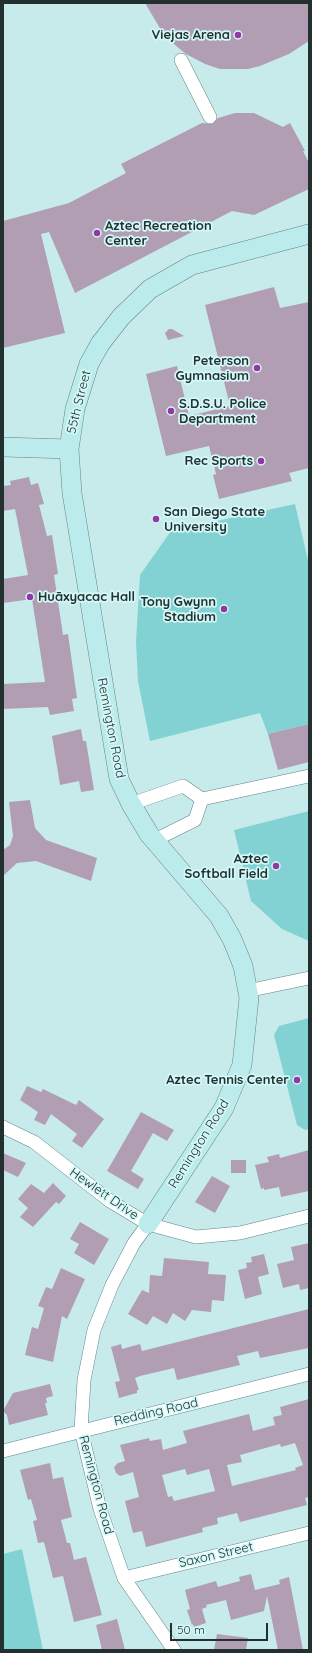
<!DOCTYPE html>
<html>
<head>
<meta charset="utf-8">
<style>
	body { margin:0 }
	#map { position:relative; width:312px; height:1653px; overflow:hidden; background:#c7ebeb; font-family:Quicksand,sans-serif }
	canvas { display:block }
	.frame { position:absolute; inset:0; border:4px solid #223030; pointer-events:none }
	.scale { position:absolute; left:170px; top:1623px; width:98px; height:18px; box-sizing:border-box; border:2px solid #223030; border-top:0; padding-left:5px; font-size:12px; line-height:14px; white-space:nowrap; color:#223030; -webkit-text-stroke:3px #d4f8f8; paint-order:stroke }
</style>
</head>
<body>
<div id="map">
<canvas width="312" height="1653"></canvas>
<div class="frame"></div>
<div class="scale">50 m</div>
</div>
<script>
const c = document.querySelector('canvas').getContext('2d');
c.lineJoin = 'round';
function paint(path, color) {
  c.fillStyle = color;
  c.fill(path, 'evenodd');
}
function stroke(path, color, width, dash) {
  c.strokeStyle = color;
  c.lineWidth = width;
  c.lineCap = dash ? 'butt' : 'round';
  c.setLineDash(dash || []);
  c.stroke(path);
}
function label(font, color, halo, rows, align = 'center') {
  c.font = font + ' Quicksand,sans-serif';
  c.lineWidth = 3.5;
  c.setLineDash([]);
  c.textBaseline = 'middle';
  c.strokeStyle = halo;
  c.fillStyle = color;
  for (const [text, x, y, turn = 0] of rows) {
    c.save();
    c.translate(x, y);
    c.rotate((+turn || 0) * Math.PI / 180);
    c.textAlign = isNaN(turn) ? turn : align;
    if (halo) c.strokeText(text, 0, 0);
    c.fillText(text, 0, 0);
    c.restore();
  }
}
paint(new Path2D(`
	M295,504L309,565V724L268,734L260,713L150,741L138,681L136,642L140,575L171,531Z
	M309,811V941L282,929L251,901L234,830Z
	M309,1018V1129L305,1130L297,1125L274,1035L279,1026Z
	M22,1549L43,1650H3V1554Z`), '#82d1d3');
paint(new Path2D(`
	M145,3H309V41L289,54L260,66L248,69H220L205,64L186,54L175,45L161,30Z
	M235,113H254L283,127L290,123L305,151H303L309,163V189L254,215L232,211L75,293L49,232L41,234L65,333L3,348V221L69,203L126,173L121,164L202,123L213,124L218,118Z
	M274,287L280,308L309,302V468L289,473L292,481L219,499L213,475L216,474L209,446L166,456L146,374L177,366L189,416L230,406L205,305Z
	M169,329H172L184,336L168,340L165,333Z
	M29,477L31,485L38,483L44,504L39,505L47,536L52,535L58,574L54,575L63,635L68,634L77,698L72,699L74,711L50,715L48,707L3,709V684L45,682L32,599L3,603V579L28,575L15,509L3,511V486L11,485L10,481Z
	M309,724V762L278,770L268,734Z
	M81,729L83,741H86L94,790L81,792L79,781L60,785L52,736Z
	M30,800L35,828L46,840L97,858L91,881L36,861L17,863L3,876V850L10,845L13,836L9,802Z
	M27,1086L41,1092L43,1089L76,1105L79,1100L104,1119L82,1148L72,1141L77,1134L51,1114L45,1125L34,1120L38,1112L20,1100Z
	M141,1112L174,1130L167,1141L153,1133L131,1171L144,1179L138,1189L107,1171Z
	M309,1150V1191L281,1197L279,1187L264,1190V1188L261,1189L255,1165L269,1162L267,1157L279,1154L280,1158Z
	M3,1153L26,1163L18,1177L3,1170Z
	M231,1160H246V1173H231Z
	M212,1176L230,1186L215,1213L195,1202Z
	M53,1183L66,1196L59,1204L56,1202L33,1227L20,1217L28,1208L18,1199L31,1184L44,1193Z
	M80,1222L109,1239L94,1265L74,1253L79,1244L70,1239Z
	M309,1243V1288L300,1290L299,1284L283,1288L277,1264L294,1260L291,1247Z
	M264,1254L269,1274L258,1277L262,1294L245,1299L238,1270L247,1268L246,1263L252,1262L251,1257Z
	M164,1258L209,1262L208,1274L226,1275L224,1301L212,1300L211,1312L192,1310L185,1321L173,1313L167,1324L153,1316L147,1325L128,1314L142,1290L149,1293L150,1275L162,1276Z
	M61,1268L85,1279L67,1319L62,1316L53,1362L25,1355L32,1327L38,1329L44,1308L38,1306L46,1287L52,1289Z
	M309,1309V1348L260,1358L258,1351L237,1356L240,1365L177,1380L174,1368L140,1376L135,1378L139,1390H137V1393L119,1398L115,1382L120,1381L111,1347L121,1344L122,1349L140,1344L142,1351Z
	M50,1384L53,1396L46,1398L47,1403H45L48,1415L9,1425L7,1415L3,1411L13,1393Z
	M309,1399V1497L305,1498L307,1505L240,1522L237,1513L217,1518L218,1524L202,1528L203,1532L146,1547L142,1531L133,1533L125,1501L139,1497L133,1472L120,1476L116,1473L114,1467L118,1463L125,1461L120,1445L149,1438L150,1441L161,1439L163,1450L187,1443L183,1431L249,1414L253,1431L275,1425L273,1417L282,1415L280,1407ZM295,1443L303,1465L295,1468L296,1470L232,1486L227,1465L242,1462L240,1455L280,1444L281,1447ZM185,1469L187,1475L209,1469L215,1491L174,1501L172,1496L168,1497L162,1475Z
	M50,1463L53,1479L63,1477L72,1517L61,1520L67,1543H70L74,1560L86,1557L102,1615L74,1622L63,1576L53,1578L44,1542L38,1543L33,1521L37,1520L31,1499L28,1500L20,1470Z
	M251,1574L255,1590L280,1584L279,1580L289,1577L303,1650H278L267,1596L264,1611L231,1620L226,1600L206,1605L207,1607L202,1609L206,1623L194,1627L193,1624L192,1625L187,1610L190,1609L185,1590L216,1581L218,1587L240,1581L239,1577Z
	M117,1619L125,1650H102L96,1625Z
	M217,1634L248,1638L246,1650H214Z`), '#b19eb3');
const street = new Path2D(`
	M181,60L210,117
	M202,799L309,776
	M131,804L183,786L202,799L195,820L155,840
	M247,991L309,978
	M3,1127L34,1142L110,1201L148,1224L196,1237L240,1233L309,1216
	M148,1224L134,1243L112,1285L94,1330L84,1380L81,1430L100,1509L124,1578L174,1650
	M3,1451L309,1374
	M124,1578L309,1533`);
const secondary = new Path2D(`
	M3,447L69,449
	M148,1224L224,1108L242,1065L249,998L243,966L232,939L219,916L149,834L131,804L119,779L72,493L69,449L75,409L89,364L100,344L121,317L150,289L192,265L309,234`);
stroke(street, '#638485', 14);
stroke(secondary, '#638485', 20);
stroke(street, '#fff', 13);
stroke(secondary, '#bcebec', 19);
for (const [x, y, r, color] of [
	[238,35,4,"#9537a0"],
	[97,233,4,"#9537a0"],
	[257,368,4,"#9537a0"],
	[171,411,4,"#9537a0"],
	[261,461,4,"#9537a0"],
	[156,519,4,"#9537a0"],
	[30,597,4,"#9537a0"],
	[224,609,4,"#9537a0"],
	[276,866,4,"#9537a0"],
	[297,1080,4,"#9537a0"]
]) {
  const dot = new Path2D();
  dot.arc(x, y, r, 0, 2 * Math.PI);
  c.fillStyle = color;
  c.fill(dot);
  stroke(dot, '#d4f8f8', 1.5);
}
label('bold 13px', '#223030', '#d4f8f8', [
	["Viejas Arena",230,35],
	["Aztec Recreation",105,226,"left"],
	["Center",105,241,"left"],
	["Peterson",249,361],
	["Gymnasium",249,376],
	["S.D.S.U. Police",179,404,"left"],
	["Department",179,419,"left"],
	["Rec Sports",253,461],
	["San Diego State",164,512,"left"],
	["University",164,527,"left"],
	["Huāxyacac Hall",38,597,"left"],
	["Tony Gwynn",216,602],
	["Stadium",216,617],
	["Aztec",268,859],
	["Softball Field",268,874],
	["Aztec Tennis Center",289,1080]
], 'right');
label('13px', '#223030', '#d4f8f8', [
	["55th Street",79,402,-76],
	["Remington Road",111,728,79],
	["Remington Road",199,1144,-58],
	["Hewlett Drive",104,1194,35],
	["Redding Road",156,1412,-13],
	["Remington Road",96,1485,75],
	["Saxon Street",216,1555,-13]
]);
</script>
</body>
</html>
